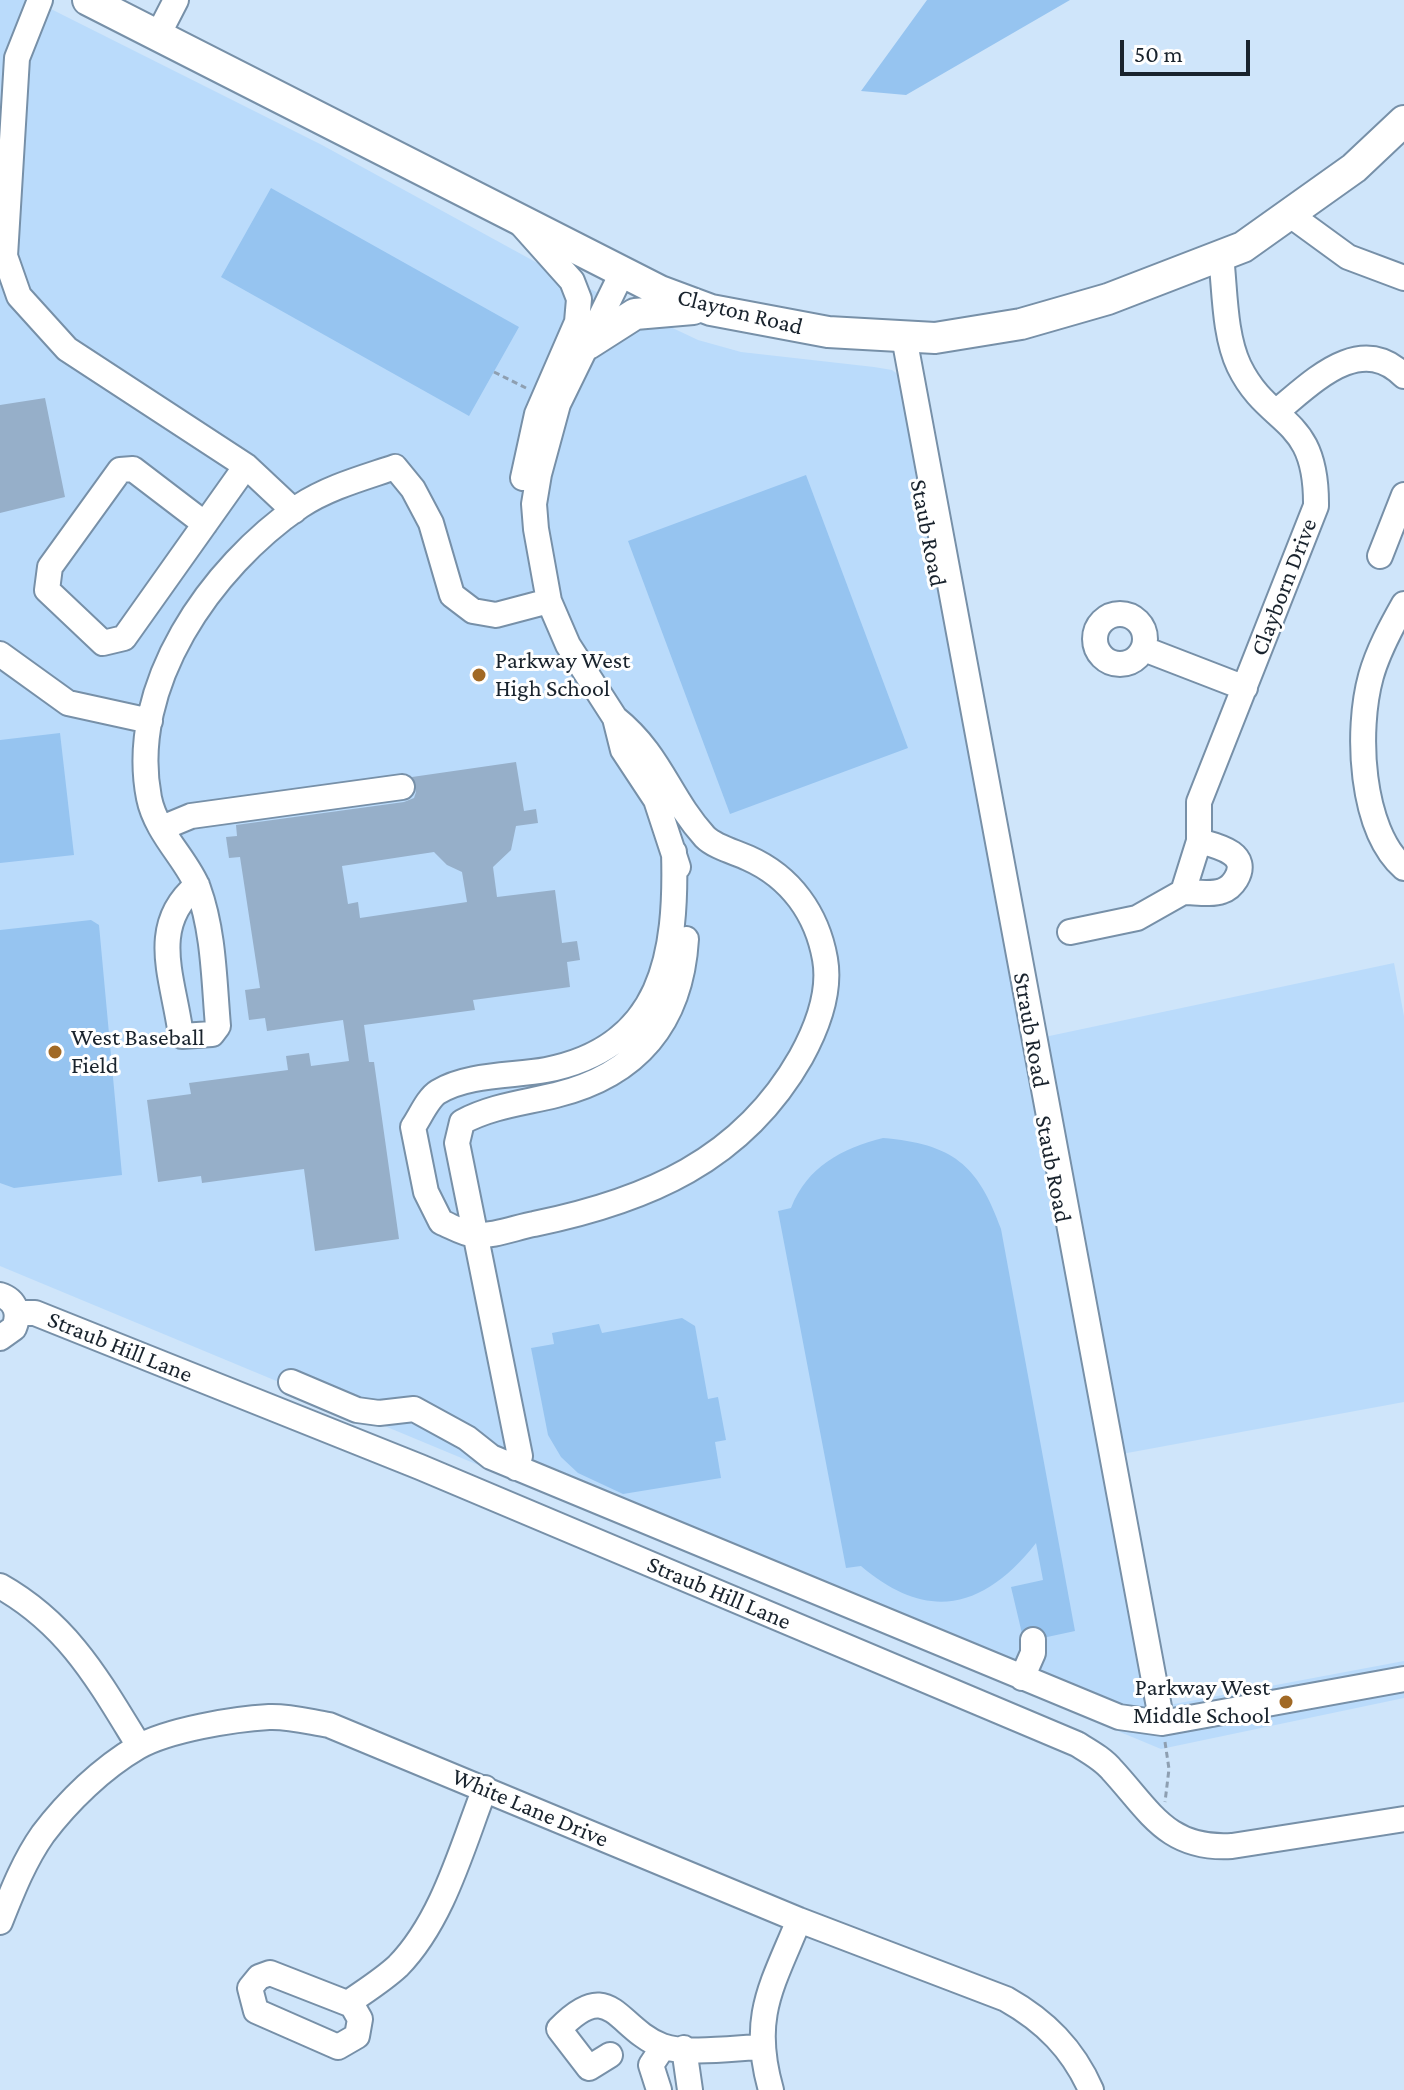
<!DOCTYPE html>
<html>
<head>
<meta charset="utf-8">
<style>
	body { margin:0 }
	#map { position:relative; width:1404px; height:2090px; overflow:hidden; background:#cfe5fa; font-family:"Crimson Pro",serif }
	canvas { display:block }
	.scale { position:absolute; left:1120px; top:40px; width:130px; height:36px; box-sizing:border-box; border:4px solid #19232d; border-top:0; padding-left:10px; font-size:24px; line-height:28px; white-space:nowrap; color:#19232d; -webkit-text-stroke:6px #fff; paint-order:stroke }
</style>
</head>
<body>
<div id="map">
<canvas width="1404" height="2090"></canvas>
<div class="scale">50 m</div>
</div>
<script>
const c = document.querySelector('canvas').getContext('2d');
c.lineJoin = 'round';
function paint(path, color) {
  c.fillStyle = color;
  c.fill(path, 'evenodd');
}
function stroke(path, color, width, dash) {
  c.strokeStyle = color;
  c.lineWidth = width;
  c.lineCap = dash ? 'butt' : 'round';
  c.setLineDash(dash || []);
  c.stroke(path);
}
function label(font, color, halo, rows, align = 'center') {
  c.font = font + ' "Crimson Pro",serif';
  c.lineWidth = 6;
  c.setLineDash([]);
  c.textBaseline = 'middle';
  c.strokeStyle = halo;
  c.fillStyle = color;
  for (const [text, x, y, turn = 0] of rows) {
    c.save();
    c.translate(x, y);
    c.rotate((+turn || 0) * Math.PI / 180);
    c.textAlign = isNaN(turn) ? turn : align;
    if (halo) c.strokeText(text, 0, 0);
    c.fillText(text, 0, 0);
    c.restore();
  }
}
paint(new Path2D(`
	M0,0H33L322,145L552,271L698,340L741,352L874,367L892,370L903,378L1021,1042L1394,963L1404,1016V1402L1100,1458L1153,1708L1404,1661V1698L1161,1749L0,1266Z`), '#badbfb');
paint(new Path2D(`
	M927,0H1070L906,95L861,91Z
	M271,188L519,327L469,416L221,277Z
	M806,475L908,748L730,814L628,541Z
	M60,733L74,855L0,863V740Z
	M91,920L99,925L122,1175L14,1188L0,1183V930Z
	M883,1138C952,1144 978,1164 1001,1229L1075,1631L1024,1642L1011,1587L1043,1580L1036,1543C984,1609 928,1623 861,1566L846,1568L778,1211L791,1208C807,1167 842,1148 883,1138Z
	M682,1318L695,1326L708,1399L718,1397L726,1440L715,1442L721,1478L623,1494L578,1473L561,1457L548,1435L531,1348L554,1344L552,1333L599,1324L602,1333Z`), '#96c4f0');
paint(new Path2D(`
	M45,398L65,497L0,513V405Z
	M516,762L524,811L536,809L538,823L516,826L511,850L493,867L497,897L555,890L562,943L577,941L580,960L567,962L570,987L473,1000L475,1010L364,1025L369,1062H374L399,1239L315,1251L304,1169L202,1183L201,1176L158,1182L147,1100L191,1094L189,1083L288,1070L286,1056L309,1053L311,1066L349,1061L343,1020L267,1031L265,1018L249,1020L245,990L260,988L240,857L229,858L226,837L237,836L236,825L404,802L414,798L416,792L412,777ZM434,852L447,865L462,872L467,902L360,918L358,902L348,904L342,866Z`), '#96afc9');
const minor = new Path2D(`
	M40,0L17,58L5,256L19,296L67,349L246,466L294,511
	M158,35L176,0
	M1289,214L1348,257L1404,278
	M522,225L572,281L579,299L577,322L537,414L523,478
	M622,273L558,404L539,474L534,504L536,529L549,601L568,645L615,718L623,750L656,800L678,867
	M904,337L1162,1723
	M1277,411C1313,382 1360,332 1404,376
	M205,524L133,469L120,470L50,567L47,590L103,643L124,638L246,466
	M1380,556L1404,495
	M1404,604C1391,627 1378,651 1371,676C1356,730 1360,829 1404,868
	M1095 639a25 25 0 1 1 50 0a25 25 0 1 1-50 0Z
	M1144,649L1245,688
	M0,654L68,703L150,721
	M615,718C661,755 668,796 705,837C715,847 735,852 748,858C791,877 817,914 825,959C831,993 817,1028 801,1057C742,1161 646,1201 534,1224C517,1227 492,1237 475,1235C464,1234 451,1226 441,1222L426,1192L413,1127C420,1117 428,1098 438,1092C467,1074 512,1076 546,1070C664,1047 677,953 674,852
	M162,828L191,816L402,787
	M197,885C149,925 172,975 180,1029L182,1036L212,1034L218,1026C214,981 214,932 198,888C188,861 156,833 149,798C127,686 211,567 300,506C329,487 363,478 395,467L413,489L431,523L452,595L473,611L496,615L549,601
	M1183,892C1195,892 1211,895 1222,891C1228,889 1233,884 1236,879C1251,853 1217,846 1199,841
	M1070,932L1137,918L1183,892L1199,841V802L1316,506C1317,414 1269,428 1239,366C1224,334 1225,290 1221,256
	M0,1295C16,1300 20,1314 14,1328L0,1338
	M17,1313H35L420,1467L1077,1744C1090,1752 1103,1759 1112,1770C1150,1811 1167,1850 1232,1846L1404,1819
	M291,1382L357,1410L379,1413L414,1409L467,1438L491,1457L1119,1717L1162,1723L1404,1679
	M516,1468L520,1456L457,1143L462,1122C492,1106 523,1103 556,1095C637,1075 681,1023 686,939
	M0,1586C69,1625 99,1681 139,1746
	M1022,1678L1033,1653V1640
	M0,1922C12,1892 24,1861 43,1834C68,1801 102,1768 138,1747C168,1730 233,1719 269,1717C289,1716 310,1722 329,1725L799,1920L1006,1999C1045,2021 1073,2049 1091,2090
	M270,1973L352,2005L360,2019L357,2036L338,2047L256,2011L250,1988L259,1977Z
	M348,2003C365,1991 383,1980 398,1966C443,1920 462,1847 485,1788
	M684,2048L690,2090
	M610,2055L589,2068L559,2029C611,1975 616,2028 662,2046C685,2055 736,2048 761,2047
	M659,2090L651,2065L663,2047
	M771,2090C750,2017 772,1986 799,1920`);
const major = new Path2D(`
	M88,0L660,291L711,310L828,332L935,338L1021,324L1108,299L1243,247L1354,168L1404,121
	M588,344L635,314L693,309`);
stroke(minor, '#7790a8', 28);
stroke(major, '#7790a8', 34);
stroke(new Path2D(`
	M494,372L526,388
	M1165,1742L1169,1769L1165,1802`), '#8e9fb1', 3, [6, 4]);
stroke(minor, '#fff', 24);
stroke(major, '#fff', 30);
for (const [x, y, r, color] of [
	[479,675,8,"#a16925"],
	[55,1052,8,"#a16925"],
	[1286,1702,8,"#a16925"]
]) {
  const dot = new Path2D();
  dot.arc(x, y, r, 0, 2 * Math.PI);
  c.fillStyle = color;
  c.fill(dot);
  stroke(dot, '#fff', 3);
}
label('24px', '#19232d', '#fff', [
	["Clayton Road",740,312,14],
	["Staub Road",928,533,79],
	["Clayborn Drive",1284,587,-69],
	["Straub Road",1031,1030,80],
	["Staub Road",1053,1169,79],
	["Straub Hill Lane",120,1347,22],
	["Straub Hill Lane",719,1593,23],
	["White Lane Drive",530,1808,23]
]);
label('24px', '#19232d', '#fff', [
	["Parkway West",495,661],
	["High School",495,689],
	["West Baseball",71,1038],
	["Field",71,1066],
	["Parkway West",1270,1688,"right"],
	["Middle School",1270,1716,"right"]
], 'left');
</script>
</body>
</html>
